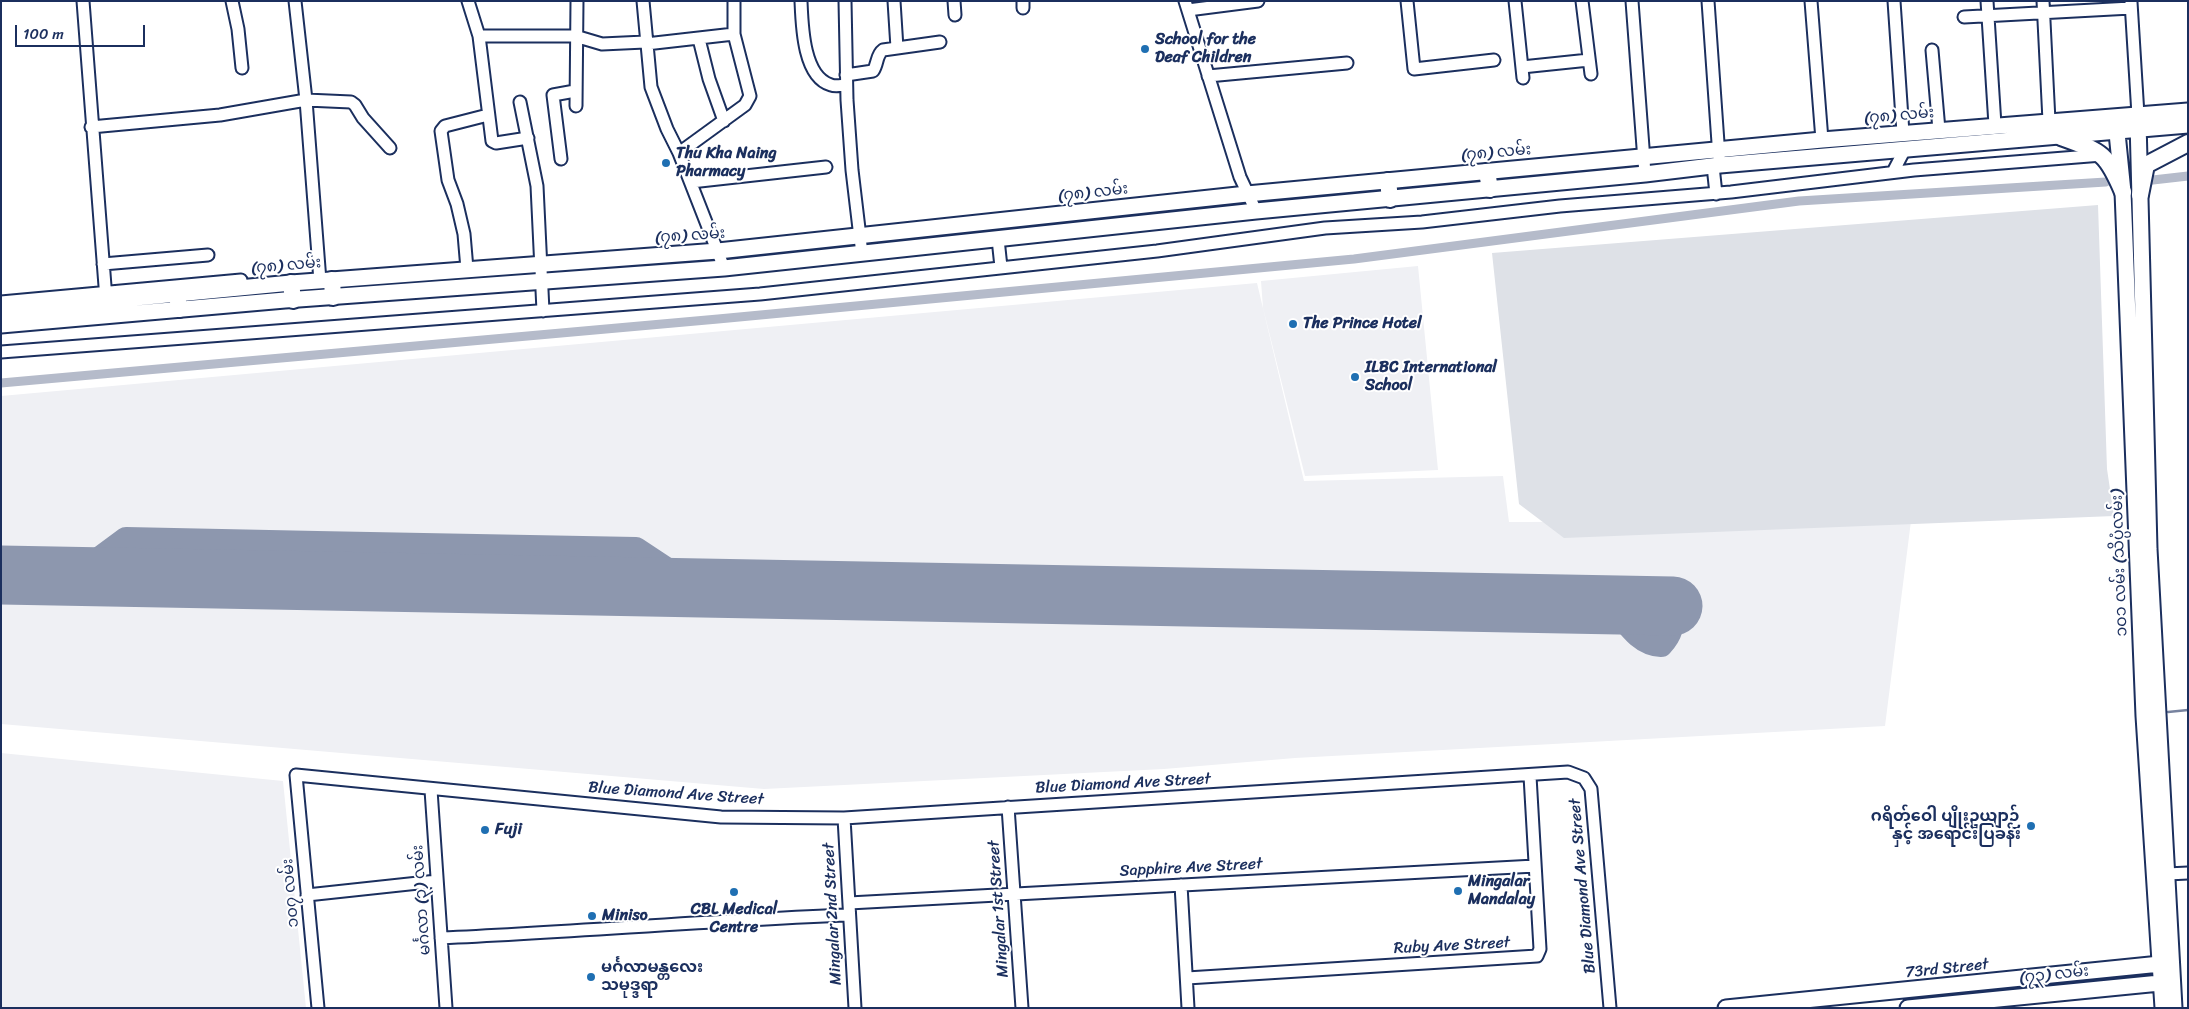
<!DOCTYPE html>
<html>
<head>
<meta charset="utf-8">
<style>
	body { margin:0 }
	#map { position:relative; width:2189px; height:1009px; overflow:hidden; background:#fff; font-family:Sriracha,sans-serif }
	canvas { display:block }
	.frame { position:absolute; inset:0; border:2px solid #1b2f5e; pointer-events:none }
	.scale { position:absolute; left:15px; top:25px; width:130px; height:22px; box-sizing:border-box; border:2px solid #1b2f5e; border-top:0; padding-left:6px; font-size:15px; line-height:18px; white-space:nowrap; color:#1b2f5e; -webkit-text-stroke:4px #fff; paint-order:stroke }
</style>
</head>
<body>
<div id="map">
<canvas width="2189" height="1009"></canvas>
<div class="frame"></div>
<div class="scale">100 m</div>
</div>
<script>
const c = document.querySelector('canvas').getContext('2d');
c.lineJoin = 'round';
function paint(path, color) {
  c.fillStyle = color;
  c.fill(path, 'evenodd');
}
function stroke(path, color, width, dash) {
  c.strokeStyle = color;
  c.lineWidth = width;
  c.lineCap = dash ? 'butt' : 'round';
  c.setLineDash(dash || []);
  c.stroke(path);
}
function label(font, color, halo, rows, align = 'center') {
  c.font = font + ' Sriracha,"Noto Sans Myanmar",sans-serif';
  c.lineWidth = 4;
  c.setLineDash([]);
  c.textBaseline = 'middle';
  c.strokeStyle = halo;
  c.fillStyle = color;
  for (const [text, x, y, turn = 0] of rows) {
    c.save();
    c.translate(x, y);
    c.rotate((+turn || 0) * Math.PI / 180);
    c.textAlign = isNaN(turn) ? turn : align;
    if (halo) c.strokeText(text, 0, 0);
    c.fillText(text, 0, 0);
    c.restore();
  }
}
paint(new Path2D(`
	M1418,266L1438,470L1305,476L1263,308L1261,281Z
	M1257,283L1304,481L1503,476L1509,522L1911,521L1885,726L1295,758L1164,769L764,789L1,724V396Z
	M1,753L283,781L306,1008H1Z`), '#eff0f4');
paint(new Path2D(`
	M2098,205L2107,469L2114,516L1564,538L1519,504L1492,253Z`), '#dee1e7');
stroke(new Path2D(`
	M2168,712L2188,710`), '#77839f', 2.5);
stroke(new Path2D(`
	M2144,181L2188,176
	M1,383L718,319L1354,259L1799,201L2106,182`), '#b5bbca', 9);
stroke(new Path2D(`
	M76,576L126,539L317,543L636,549L695,588
	M1612,605C1626,621 1638,644 1661,645C1673,632 1672,624 1673,606`), '#8d97ae', 24);
stroke(new Path2D(`
	M1,575L1673,606`), '#8d97ae', 59);
const minor = new Path2D(`
	M83,1L106,299
	M232,1L238,29L242,68
	M295,1L306,100L320,281
	M468,1L479,36L492,141L496,143L528,138
	M643,1L651,87L667,129L679,153L724,268
	M801,1C802,25 803,77 831,85C836,87 842,85 846,85
	M845,1L847,100L852,170L862,254
	M894,1L897,48
	M954,1L955,15
	M1023,1V8
	M1185,1L1240,177L1256,211
	M1407,1L1414,69L1494,60
	M1515,1L1523,78
	M1582,1L1591,74
	M1632,1L1645,174
	M1708,1L1719,157
	M1811,1L1822,140
	M1894,1L1903,133
	M1987,1L1995,125
	M2043,1L2049,121
	M2131,2L2138,115
	M1188,10L1258,1
	M1964,17L2131,8
	M479,36H575L602,44L645,42
	M699,39L709,79L724,121
	M646,44L734,34
	M1932,50L1939,130
	M1522,67L1589,60
	M846,75L873,71C878,64 876,55 883,50L940,42
	M1208,76L1347,63
	M520,102L537,186L543,311
	M576,106L577,1
	M91,127L220,115L306,100L351,102L355,105L363,118L390,148
	M679,153L745,105L750,96L734,34V1
	M561,159L553,95L575,91
	M1713,166L1716,194
	M1893,172L1905,149
	M691,182L826,167
	M998,239L1001,267
	M103,264L208,255
	M467,269L464,234L457,204L448,180L441,131L445,126L488,115
	M1,302L241,280
	M1,352L760,294L1157,251L1325,228L1422,222L1560,206L1731,192L1914,170L2102,155
	M431,790L446,1008
	M1008,807L1022,1008
	M844,818L855,1008
	M2167,874L2188,873
	M1181,885L1188,1008
	M307,895L437,881
	M849,903L1535,866
	M441,938C577,932 713,920 849,915
	M1187,978L1537,956L1540,949L1530,776
	M318,1008L296,775L721,817L844,818L1568,772L1584,778L1591,789L1610,1008`);
const major = new Path2D(`
	M2138,121L2149,549L2174,1008
	M2116,123L2123,192L2144,716L2163,1008
	M1,311L291,283L718,251L1247,194L1822,140L2188,111
	M1,325L285,300L724,268L1256,211L1645,174L1720,165L2188,125
	M1726,1008L2170,963
	M1908,1008L2170,982`);
const highway = new Path2D(`
	M2061,137C2102,152 2106,152 2123,192
	M1487,172L1490,189
	M1388,181L1390,199
	M2140,195L2146,165L2188,143
	M332,280L333,297
	M291,283L293,300
	M177,294L179,309`);
stroke(minor, '#1b2f5e', 15);
stroke(major, '#1b2f5e', 19);
stroke(highway, '#1b2f5e', 20);
stroke(minor, '#fff', 11);
stroke(major, '#fff', 15);
stroke(highway, '#fff', 16);
for (const [x, y, r, color] of [
	[1145,49,5,"#1f6fb2"],
	[666,163,5,"#1f6fb2"],
	[1293,324,5,"#1f6fb2"],
	[1355,377,5,"#1f6fb2"],
	[2031,826,5,"#1f6fb2"],
	[485,830,5,"#1f6fb2"],
	[1458,891,5,"#1f6fb2"],
	[734,892,5,"#1f6fb2"],
	[592,916,5,"#1f6fb2"],
	[591,977,5,"#1f6fb2"]
]) {
  const dot = new Path2D();
  dot.arc(x, y, r, 0, 2 * Math.PI);
  c.fillStyle = color;
  c.fill(dot);
  stroke(dot, '#fff', 2);
}
label('bold 16px', '#1b2f5e', '#fff', [
	["School for the",1155,40],
	["Deaf Children",1155,58],
	["Thu Kha Naing",676,154],
	["Pharmacy",676,172],
	["The Prince Hotel",1303,324],
	["ILBC International",1365,368],
	["School",1365,386],
	["ဂရိတ်ဝေါ ပျိုးဥယျာဉ်",2021,817,"right"],
	["နှင့် အရောင်းပြခန်း",2021,835,"right"],
	["Fuji",495,830],
	["Mingalar",1468,882],
	["Mandalay",1468,900],
	["CBL Medical",734,910,"center"],
	["Centre",734,928,"center"],
	["Miniso",602,916],
	["မင်္ဂလာမန္တလေး",601,968],
	["သမုဒ္ဒရာ",601,986]
], 'left');
label('16px', '#1b2f5e', '#fff', [
	["(၇၈) လမ်း",1899,116,-5],
	["(၇၈) လမ်း",1496,153,-5],
	["(၇၈) လမ်း",1093,193,-6],
	["(၇၈) လမ်း",690,236,-4],
	["(၇၈) လမ်း",286,266,-5],
	["၁၀၁ လမ်း (သိပ္ပံလမ်း)",2120,563,-92],
	["Blue Diamond Ave Street",1123,784,-3],
	["Blue Diamond Ave Street",676,794,4],
	["Sapphire Ave Street",1191,868,-3],
	["Blue Diamond Ave Street",1583,886,-95],
	["၁၀၇ လမ်း",291,893,-95],
	["မင်္ဂလာ (၃) လမ်း",422,900,-94],
	["Mingalar 1st Street",999,909,-94],
	["Mingalar 2nd Street",833,914,-93],
	["Ruby Ave Street",1452,946,-3],
	["73rd Street",1947,969,-6],
	["(၇၃) လမ်း",2054,975,-6]
]);
</script>
</body>
</html>
